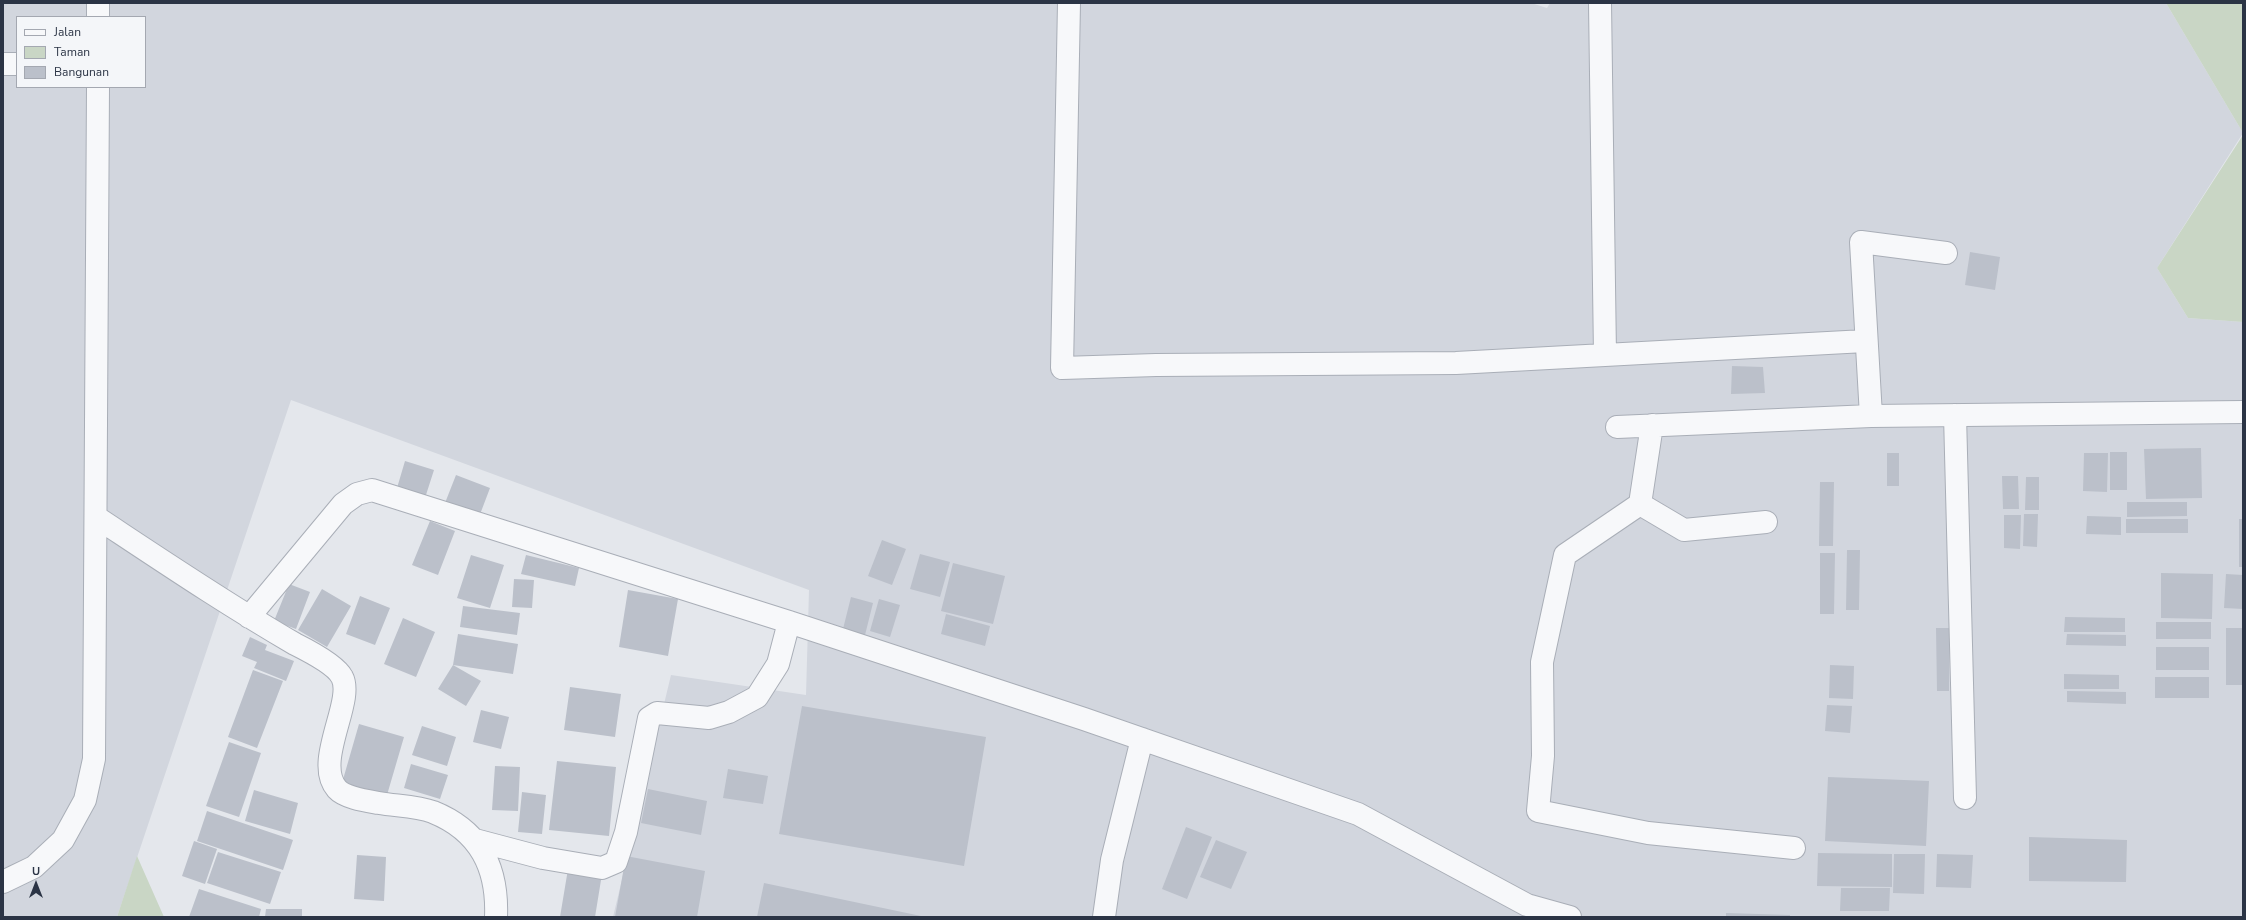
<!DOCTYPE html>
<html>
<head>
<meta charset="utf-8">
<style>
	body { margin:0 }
	#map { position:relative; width:2246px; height:920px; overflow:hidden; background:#e4e7ec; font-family:"Nunito Sans",sans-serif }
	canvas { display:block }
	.frame { position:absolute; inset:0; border:4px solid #2b3445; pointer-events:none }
	.legend { position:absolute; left:16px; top:16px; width:130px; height:72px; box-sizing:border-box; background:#f4f6f9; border:1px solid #a4a8b1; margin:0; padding:5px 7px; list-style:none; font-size:12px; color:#2b3445 }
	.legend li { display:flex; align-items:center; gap:8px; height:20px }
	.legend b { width:20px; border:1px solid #a4a8b1 }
	.north { position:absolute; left:16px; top:864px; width:40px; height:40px; -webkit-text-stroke:3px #f4f6f9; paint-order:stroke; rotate:0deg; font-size:11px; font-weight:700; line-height:16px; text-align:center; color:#2b3445 }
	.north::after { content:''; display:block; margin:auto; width:14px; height:18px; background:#2b3445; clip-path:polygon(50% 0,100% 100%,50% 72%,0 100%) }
</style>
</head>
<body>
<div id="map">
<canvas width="2246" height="920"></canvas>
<div class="frame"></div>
<ul class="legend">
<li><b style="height:5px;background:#f7f8fa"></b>Jalan</li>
<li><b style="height:11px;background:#c9d6c5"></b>Taman</li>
<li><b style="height:11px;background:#bbc0ca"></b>Bangunan</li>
</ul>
<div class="north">U</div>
</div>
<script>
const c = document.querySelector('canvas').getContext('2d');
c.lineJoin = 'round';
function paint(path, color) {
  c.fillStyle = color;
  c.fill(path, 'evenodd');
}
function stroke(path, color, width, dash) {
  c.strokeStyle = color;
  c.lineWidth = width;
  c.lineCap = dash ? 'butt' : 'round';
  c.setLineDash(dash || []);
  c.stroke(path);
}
paint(new Path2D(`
	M3,3H1531L1547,8L1550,3H2166L2243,133L2157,268L2188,318L2243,322V917H613L671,675L806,695L809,590L291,400L117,917H3ZM17,17H145V87H17Z`), '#d2d6de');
paint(new Path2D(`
	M2166,3H2243V133Z
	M2243,135V322L2188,318L2157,268Z
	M137,856L164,917H117Z`), '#c9d6c5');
paint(new Path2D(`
	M1970,252L2000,257L1995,290L1965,285Z
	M1732,366L1763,367L1765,393L1731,394Z
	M2201,448L2202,498L2146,499L2144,449Z
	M2110,452H2127V490H2110Z
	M1887,453H1899V486H1887Z
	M2084,453H2108L2107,492L2083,491Z
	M405,461L434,470L425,498L397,488Z
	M456,475L490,488L479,517L445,503Z
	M2002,476H2018L2019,509H2003Z
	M2026,477H2039V510H2025Z
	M1820,482H1834L1833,546H1819Z
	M2127,502H2187V516L2127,517Z
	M2024,514H2038L2037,547L2023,546Z
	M2004,515H2021L2020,549L2004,548Z
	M2087,516L2121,517V535L2086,534Z
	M2126,519H2188V533H2126Z
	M2239,519H2243V567H2239Z
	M430,521L455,531L438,575L412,565Z
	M882,540L906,549L892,585L868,576Z
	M1847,550H1860L1859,610H1846Z
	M1820,553H1835L1834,614H1820Z
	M920,554L950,562L940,597L910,589Z
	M471,555L504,565L490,608L457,598Z
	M526,555L579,568L575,586L521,574Z
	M953,563L1005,576L993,624L941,611Z
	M2161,573L2213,574L2212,619L2161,618Z
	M2226,574L2243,575V609L2224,608Z
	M514,579L534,580L532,608L512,607Z
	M289,584L310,592L296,629L274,621Z
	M322,589L351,606L327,647L298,630Z
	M628,590L678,599L668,656L619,647Z
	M360,596L390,608L375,645L346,634Z
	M851,597L873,603L865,635L843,629Z
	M879,599L900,605L890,637L870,631Z
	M463,606L520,613L517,635L460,627Z
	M946,614L990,626L985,646L941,634Z
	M2065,617L2125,618V632H2064Z
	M403,618L435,632L416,677L384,664Z
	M2156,622H2211V639H2156Z
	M1936,628H1949V691H1937Z
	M2226,628H2243V685H2226Z
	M458,634L518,644L513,674L453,665Z
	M2067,634L2126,635V646L2066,645Z
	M250,637L267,645L265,650L294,661L286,681L254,668L257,662L242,656Z
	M2156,647H2209V670H2156Z
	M453,665L481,681L466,706L438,689Z
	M1830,665L1854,666L1853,699L1829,698Z
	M253,670L283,681L257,748L228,737Z
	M2064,674L2119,675V689H2064Z
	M2155,677H2209V698H2155Z
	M570,687L621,694L615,737L564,730Z
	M2067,691L2126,692V704L2067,702Z
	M1827,705L1852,706L1850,733L1825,731Z
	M802,706L986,737L964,866L779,834Z
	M481,710L509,717L501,749L473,742Z
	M359,724L404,737L387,795L342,783Z
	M422,726L456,737L447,766L412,755Z
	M229,742L261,753L239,817L206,806Z
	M557,761L616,767L609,836L549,830Z
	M411,764L448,775L440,799L404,788Z
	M495,766L520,767L518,811L492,810Z
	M728,769L768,776L763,804L723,798Z
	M1828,777L1929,781L1926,846L1825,841Z
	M648,789L707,801L701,835L641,823Z
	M254,790L298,803L290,834L245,821Z
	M522,792L546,795L542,834L518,832Z
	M207,811L293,840L283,870L197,841Z
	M1186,827L1212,837L1187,899L1162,889Z
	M2029,837L2127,840L2126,882L2029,881Z
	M1216,840L1247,852L1231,889L1200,877Z
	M194,841L217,849L205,884L182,876Z
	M218,852L281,872L270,904L207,883Z
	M1818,853L1892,854V887L1817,886Z
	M1894,854H1925L1924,894L1893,893Z
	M1937,854L1973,855L1971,888L1936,887Z
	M357,855L386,857L384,901L354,899Z
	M626,856L705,871L697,917H615Z
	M568,869L602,874L595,917H560Z
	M764,883L921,916V917H757Z
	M1841,888H1890L1889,911H1840Z
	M199,889L261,909L259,917H189Z
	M266,909H302V917H265Z
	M1726,913L1790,915V917H1726Z`), '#bbc0ca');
const minor = new Path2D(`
	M1069,3L1062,368L1156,365L1456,363L1865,341
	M1600,3L1605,355
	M98,17V3
	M3,64H17
	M1955,415L1965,798
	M1871,416L1861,242L1946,253
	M1617,427L1871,416L2243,412
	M1640,504L1652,425
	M96,517C161,560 226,604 295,644C307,650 336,665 342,677C355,701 313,762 337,789C345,798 368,801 379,803C396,806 417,806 433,812C480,831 498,868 496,917
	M1766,522L1684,530L1640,504L1565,555L1542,662L1543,756L1538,811L1648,833L1794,848
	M249,617L343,504L357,494L372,490L789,622L1084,719L1358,814L1527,905L1570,917
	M475,840L543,858L602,868L616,862L626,832L649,718L657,713L709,718L729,712L757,697L778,664L789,622
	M3,882L34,867L63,840L85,800L94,759L98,87
	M1104,917L1112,860L1142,739`);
stroke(minor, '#a9aeb7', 24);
stroke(minor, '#f7f8fa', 22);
</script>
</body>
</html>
